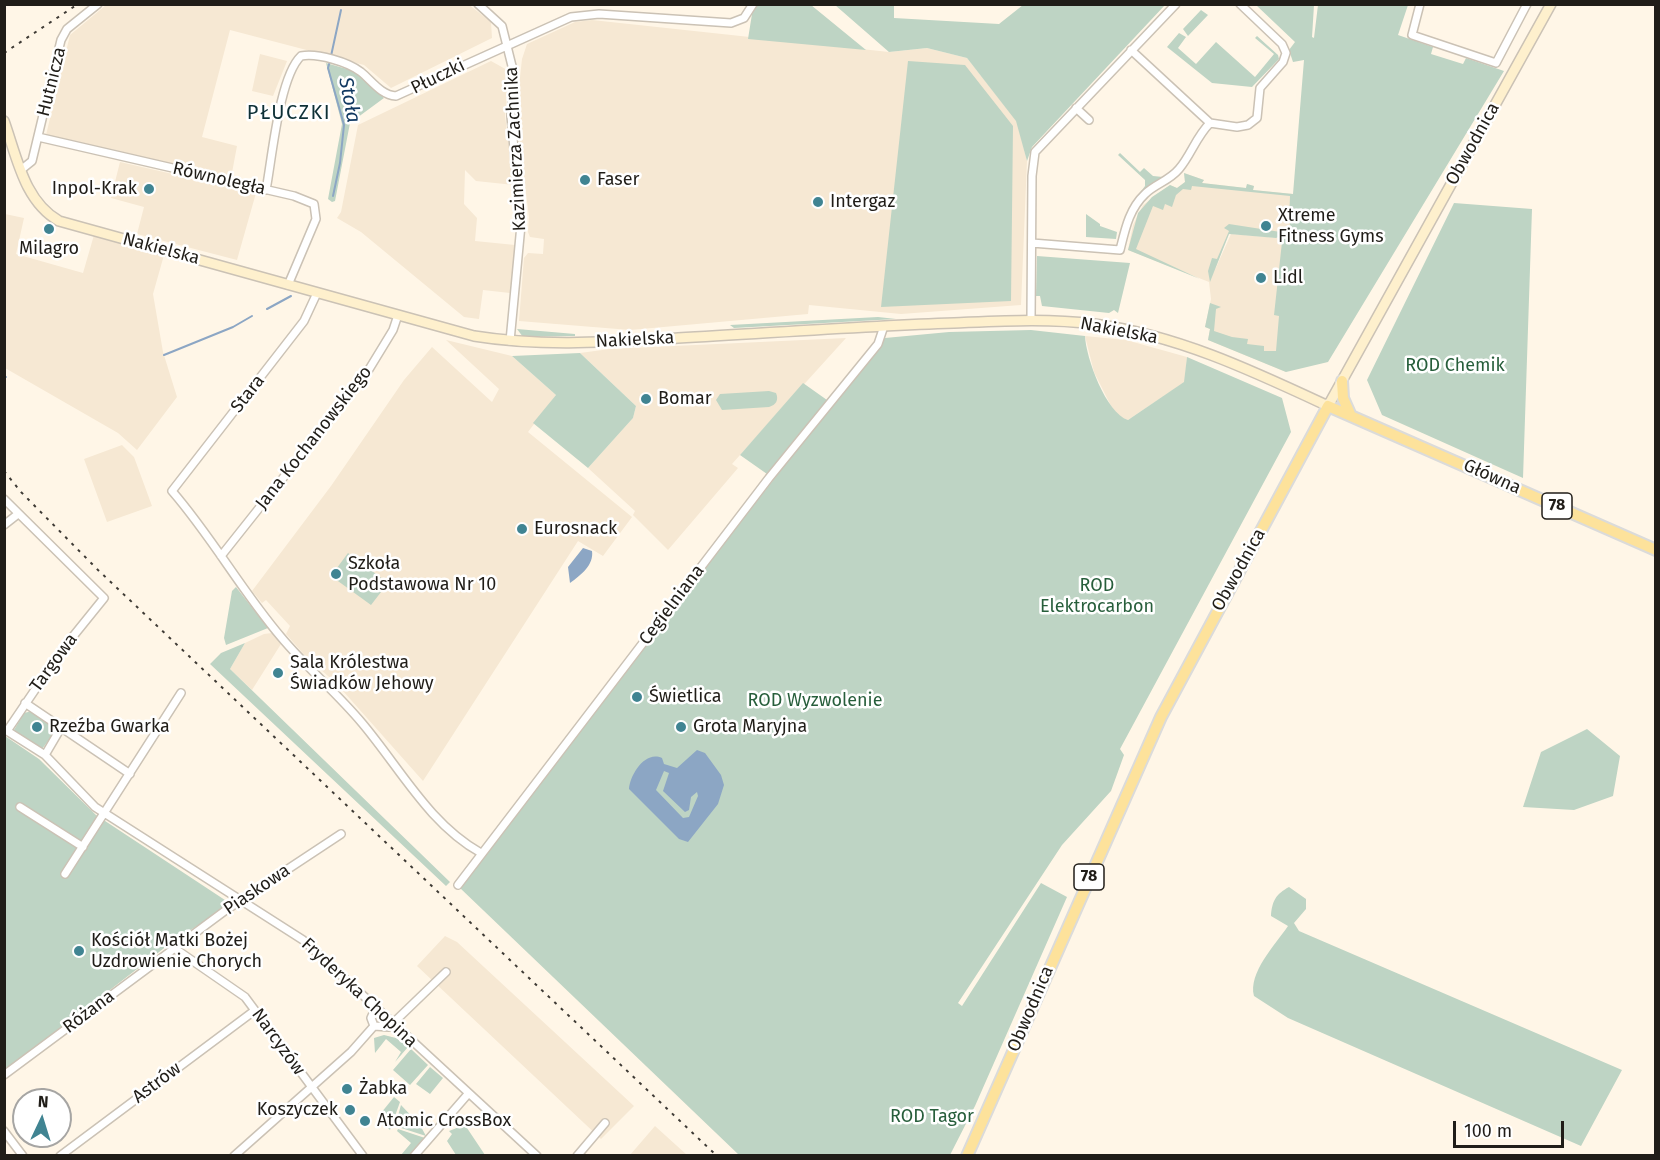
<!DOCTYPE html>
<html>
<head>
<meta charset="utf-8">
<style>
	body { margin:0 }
	#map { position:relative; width:1660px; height:1160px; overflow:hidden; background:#fff6e7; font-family:"Fira Sans",sans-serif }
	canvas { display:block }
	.frame { position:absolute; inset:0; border:6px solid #201d18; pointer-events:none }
	.north { position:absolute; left:12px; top:1088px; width:60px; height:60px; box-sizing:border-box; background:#fff; border:2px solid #a6a5a3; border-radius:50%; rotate:4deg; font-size:16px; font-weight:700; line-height:24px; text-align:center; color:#201d18 }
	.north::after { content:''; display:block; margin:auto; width:21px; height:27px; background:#408492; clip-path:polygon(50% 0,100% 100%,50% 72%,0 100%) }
	.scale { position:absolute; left:1453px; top:1121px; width:111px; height:27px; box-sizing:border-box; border:3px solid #201d18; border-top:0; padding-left:8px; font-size:18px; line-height:21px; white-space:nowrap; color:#201d18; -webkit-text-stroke:4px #fff; paint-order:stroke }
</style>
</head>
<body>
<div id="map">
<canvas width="1660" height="1160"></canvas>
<div class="frame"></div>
<div class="north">N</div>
<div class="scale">100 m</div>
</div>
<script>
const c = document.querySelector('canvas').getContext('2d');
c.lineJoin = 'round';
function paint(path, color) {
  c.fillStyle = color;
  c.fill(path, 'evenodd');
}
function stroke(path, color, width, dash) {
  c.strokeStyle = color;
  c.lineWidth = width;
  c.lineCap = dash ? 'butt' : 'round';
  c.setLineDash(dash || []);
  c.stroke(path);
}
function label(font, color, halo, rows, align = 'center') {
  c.font = font + ' "Fira Sans",sans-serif';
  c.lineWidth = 5;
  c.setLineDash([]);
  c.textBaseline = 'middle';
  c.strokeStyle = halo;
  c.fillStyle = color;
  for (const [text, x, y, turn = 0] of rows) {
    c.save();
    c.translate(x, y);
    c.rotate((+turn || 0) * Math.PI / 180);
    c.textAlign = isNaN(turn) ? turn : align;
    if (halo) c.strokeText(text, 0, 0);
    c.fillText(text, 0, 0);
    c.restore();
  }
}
paint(new Path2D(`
	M458,4H468L491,22L492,38L391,88L364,65L230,30L202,137L237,146L231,178L46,135L70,35L106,5Z
	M592,20L889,52L927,48L967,58L1017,121L1027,161L1021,305L901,314L809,305L808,314L630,330L519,321L524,258L528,253L543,254L544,239L530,237L528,232L529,217L516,114L522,59L527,44L575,22Z
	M260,54L287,61L273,96L252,91Z
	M491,61L509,71L505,116L514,185L476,181L465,170L464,204L477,218L475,241L515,245L510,293L483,290L479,319L464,317L361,232L337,218L341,212L358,125Z
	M120,162L256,193L237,260L137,234L144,207L111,198Z
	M1184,173L1204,180L1202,183L1246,188L1247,184L1254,186L1253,190L1293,194L1289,238L1232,226L1214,272L1231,234L1279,238L1282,242L1286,372L1208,340L1210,329L1205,327L1211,299L1209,282L1128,250L1133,225L1143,205L1170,185L1177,188L1185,182Z
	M5,214L24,218L16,254L83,273L94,235L164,255L153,294L163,352L177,397L137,450L118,433L5,368Z
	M1085,336L1126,340L1187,357L1185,382L1128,420L1119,417L1111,406L1094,372Z
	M846,338L740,455L732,464L738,468L668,550L633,515L635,511L588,468L633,418L636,406L580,353L610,349Z
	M446,340L512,356L556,395L528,432L632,517L603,556L578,541L423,781L335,682L307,658L286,634L290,626L266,600L262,603L252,591L331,486L404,380L432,347L492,402L499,389Z
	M122,445L134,457L152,506L107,522L84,459Z
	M272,633L281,644L252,690L230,669L245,643L264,634Z
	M445,936L457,942L634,1106L601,1139L417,966Z
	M655,1126L687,1155H630Z`), '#f6e8d3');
paint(new Path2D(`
	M757,5H811L866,50L748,39L752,14Z
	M835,5H894V18L999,24L1023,5H1165L1032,147L1027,161L1016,121L967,58L927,48L889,52Z
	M1256,5H1314L1312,37L1314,38L1318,5H1408L1398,35L1433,47L1431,54L1463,64L1466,58L1504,71L1328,362L1286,372L1208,340L1210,329L1205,327L1210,303L1221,307L1216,309L1214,331L1232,337L1248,339L1247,344L1264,346V351H1276L1279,316L1274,315L1282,242L1279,239L1289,238L1290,233L1276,238L1229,234L1210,282L1208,271L1212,258L1217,259L1229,231L1224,228L1229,224L1287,233L1291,221L1289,220L1290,196L1192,186L1191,190L1183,189L1176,195L1172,207L1165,204L1163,210L1153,206L1136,249L1200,279L1128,250L1138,213L1152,197L1170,185L1177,188L1185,182L1184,173L1204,180L1202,183L1246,188L1247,184L1254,186L1253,190L1293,194L1304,60L1293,62L1289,50L1295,42Z
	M1201,10L1208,15L1188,36L1183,29Z
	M1179,33L1186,37L1178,48L1196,64L1216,42L1255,77L1274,54L1255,38L1257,36L1278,55L1279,59L1252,87L1212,83L1167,47Z
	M908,61L965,65L1013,126L1011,301L881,307Z
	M326,63L354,71L384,98L350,123L335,201L332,202L328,199L342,124Z
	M1120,153L1140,172L1144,168L1153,176L1163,177L1133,202L1145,186V180L1118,155Z
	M1454,203L1532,209L1523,478L1382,415L1367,380Z
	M1086,214L1100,224V226L1117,232L1116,239L1086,237Z
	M1037,256L1130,263L1118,313L1114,310L1109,313L1042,306L1040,296H1036Z
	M878,317L896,319L734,328L730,325Z
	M517,329L575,334V336L523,337Z
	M1031,330L1085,336C1086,358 1106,413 1128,420L1184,382L1187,357L1282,398L1291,432L1120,749L1124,755L1111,791L1062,845L958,1003L962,1006L1041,883L1067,897L975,1106L950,1155H739L460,888L734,530L885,338L949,332Z
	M580,353L636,406L633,418L588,468L533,423L556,395L512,356Z
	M803,383L827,400L767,474L740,455Z
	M769,391L776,393C779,400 776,405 769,407L722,410L716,400L720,394Z
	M348,553L388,583L371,605L331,576Z
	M236,587L268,628L226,645L224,638L232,591Z
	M245,643L230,669L450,882L446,886L210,664L221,653Z
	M32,711L58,728L42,749L14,730L24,713Z
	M1587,729L1620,756L1613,796L1574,810L1523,807L1541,752Z
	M5,736L39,759L96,815L231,904L172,942L5,1071Z
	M1289,887L1306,899V909L1294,923L1299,931L1622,1070L1581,1146L1288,1018L1254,996C1248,973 1275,945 1288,926L1271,916C1272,901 1276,894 1289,887Z
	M384,1035L396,1038L408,1047L395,1062L401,1052L386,1039L375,1053L374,1038Z
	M411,1049L428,1065L410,1085L393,1070Z
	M430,1067L443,1078L430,1094L416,1084Z
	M394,1097L400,1102L390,1130L380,1120L381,1113Z
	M401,1105L420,1125L426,1136L395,1126Z
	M477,1120L467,1128L485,1155H456L447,1141L452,1134L449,1131Z
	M398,1129L425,1138L409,1155H401L411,1143L397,1131Z`), '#bed4c4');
paint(new Path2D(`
	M583,548L592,551C594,565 581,575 570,583L568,567Z
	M697,750L705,753L721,775L724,785L718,804L688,842L679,839L629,789C630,775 645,750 662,758L664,764L677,768ZM664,771L669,773L663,791L685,812L689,810L691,797L697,792L698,796L689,817L683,818L656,790Z`), '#8ca6c4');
stroke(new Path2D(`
	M331,56L341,10
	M330,61L328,68L344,125L340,163L333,196
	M267,309L291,296
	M164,355L233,327L252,316
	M4,377H6`), '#8ca6c4', 2);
const street = new Path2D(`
	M478,4L502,26L514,74L511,116L521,225L510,341
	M1420,4L1412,35L1496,63L1527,4
	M1131,50L1210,123L1237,127L1248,125L1257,118L1260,88L1283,62L1286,53L1282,44L1240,4
	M1076,108L1089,120
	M38,137L294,196L314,204L316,219L288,285
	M22,169L32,161L61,40L67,29L98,4
	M266,190C272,159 279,77 301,56C318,53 348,62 361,72C372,81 381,95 396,96L571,17L599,14L731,23L744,18L753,4
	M1032,243L1120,250C1125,230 1129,209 1145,194C1155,184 1169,181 1179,169C1191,155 1196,137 1210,123
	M317,293L304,321L172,491C212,537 241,590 281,637C306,667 337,693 362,723C400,768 429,824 481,853
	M1031,319L1032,176L1035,152L1176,4
	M4,499L104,598L62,650L7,731
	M4,525L18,514
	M221,556L368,371L393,330L398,315
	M25,703L130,774
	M4,729L45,755L95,807L303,940L537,1156
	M45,755L62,726
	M20,807L83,847
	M65,874L181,693
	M458,885L769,478L878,344L884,326
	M174,948L245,997L363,1156
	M374,1026L389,1027L446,972
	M374,1026L371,1018L376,1007
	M4,1075L226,910L341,834
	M4,1131L23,1156
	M60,1156L254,1011
	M234,1156L351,1052L374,1026
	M414,1156L468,1094
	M577,1156L605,1123`);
const secondary = new Path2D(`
	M4,121C17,157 24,201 59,221L474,336C542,347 609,342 678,338C770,333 862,326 954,323C1001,321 1047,318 1094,324C1177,335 1253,371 1328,406L1551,4`);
const primary = new Path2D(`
	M1342,381L1343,398L1351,416
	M967,1156L1161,717L1328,406L1656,550`);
stroke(street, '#cbc2b5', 10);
stroke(secondary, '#cbc2b5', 12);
stroke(primary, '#dbdbda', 14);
stroke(street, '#fff', 7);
stroke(secondary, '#fef0cd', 9);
stroke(primary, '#fde29b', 10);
stroke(new Path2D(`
	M4,53L78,4
	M4,471L21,492L98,570L717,1156`), '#3f3b35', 2, [3, 6]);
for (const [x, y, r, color] of [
	[585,180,6,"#408492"],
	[149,189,6,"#408492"],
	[818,202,6,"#408492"],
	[1266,226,6,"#408492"],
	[49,229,6,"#408492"],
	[1261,278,6,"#408492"],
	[646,399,6,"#408492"],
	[522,529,6,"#408492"],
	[336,574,6,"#408492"],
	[278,673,6,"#408492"],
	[637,697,6,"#408492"],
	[37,727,6,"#408492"],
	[681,727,6,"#408492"],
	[79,951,6,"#408492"],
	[347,1089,6,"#408492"],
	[350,1110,6,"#408492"],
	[365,1121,6,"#408492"]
]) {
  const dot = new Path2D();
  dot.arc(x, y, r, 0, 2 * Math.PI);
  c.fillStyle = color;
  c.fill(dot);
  stroke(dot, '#fff', 2);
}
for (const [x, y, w] of [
	[1557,506,30],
	[1089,877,30]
]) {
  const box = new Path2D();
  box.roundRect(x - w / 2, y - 13, w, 26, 4.5);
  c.fillStyle = '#fff';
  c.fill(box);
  stroke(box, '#201d18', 1.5);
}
label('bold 16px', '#201d18', null, [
	["78",1557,506],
	["78",1089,877]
]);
label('18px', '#201d18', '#fff', [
	["Płuczki",438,77,-26],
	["Hutnicza",52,82,-76],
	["Obwodnica",1473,144,-61],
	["Kazimierza Zachnika",516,149,-93],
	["Równoległa",219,179,13],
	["Nakielska",161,249,15],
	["Nakielska",1119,331,11],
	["Nakielska",635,340,-3],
	["Stara",248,394,-52],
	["Jana Kochanowskiego",314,438,-52],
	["Główna",1492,477,24],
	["Obwodnica",1239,570,-61],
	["Cegielniana",672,605,-53],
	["Targowa",54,663,-54],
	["Piaskowa",257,890,-34],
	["Fryderyka Chopina",359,993,43],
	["Obwodnica",1031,1009,-67],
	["Różana",89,1012,-37],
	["Narcyzów",278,1042,54],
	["Astrów",157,1083,-37]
]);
label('18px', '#201d18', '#fff', [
	["Faser",597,180],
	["Inpol-Krak",137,189,"right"],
	["Intergaz",830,202],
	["Xtreme",1278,216],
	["Fitness Gyms",1278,237],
	["Milagro",49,249,"center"],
	["Lidl",1273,278],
	["Bomar",658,399],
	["Eurosnack",534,529],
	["Szkoła",348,564],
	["Podstawowa Nr 10",348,585],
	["Sala Królestwa",290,663],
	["Świadków Jehowy",290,684],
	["Świetlica",649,697],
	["Rzeźba Gwarka",49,727],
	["Grota Maryjna",693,727],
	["Kościół Matki Bożej",91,941],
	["Uzdrowienie Chorych",91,962],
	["Żabka",359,1089],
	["Koszyczek",338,1110,"right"],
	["Atomic CrossBox",377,1121]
], 'left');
label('18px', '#275e3b', '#fff', [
	["ROD Chemik",1455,366],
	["ROD",1097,586],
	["Elektrocarbon",1097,607],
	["ROD Wyzwolenie",815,701],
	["ROD Tagor",932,1117]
]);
label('italic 20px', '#113961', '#fff', [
	["Stoła",349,100,79]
]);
c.letterSpacing = '1.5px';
label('20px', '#0e3036', '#fff', [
	["PŁUCZKI",289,113]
]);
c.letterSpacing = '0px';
</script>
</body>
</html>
